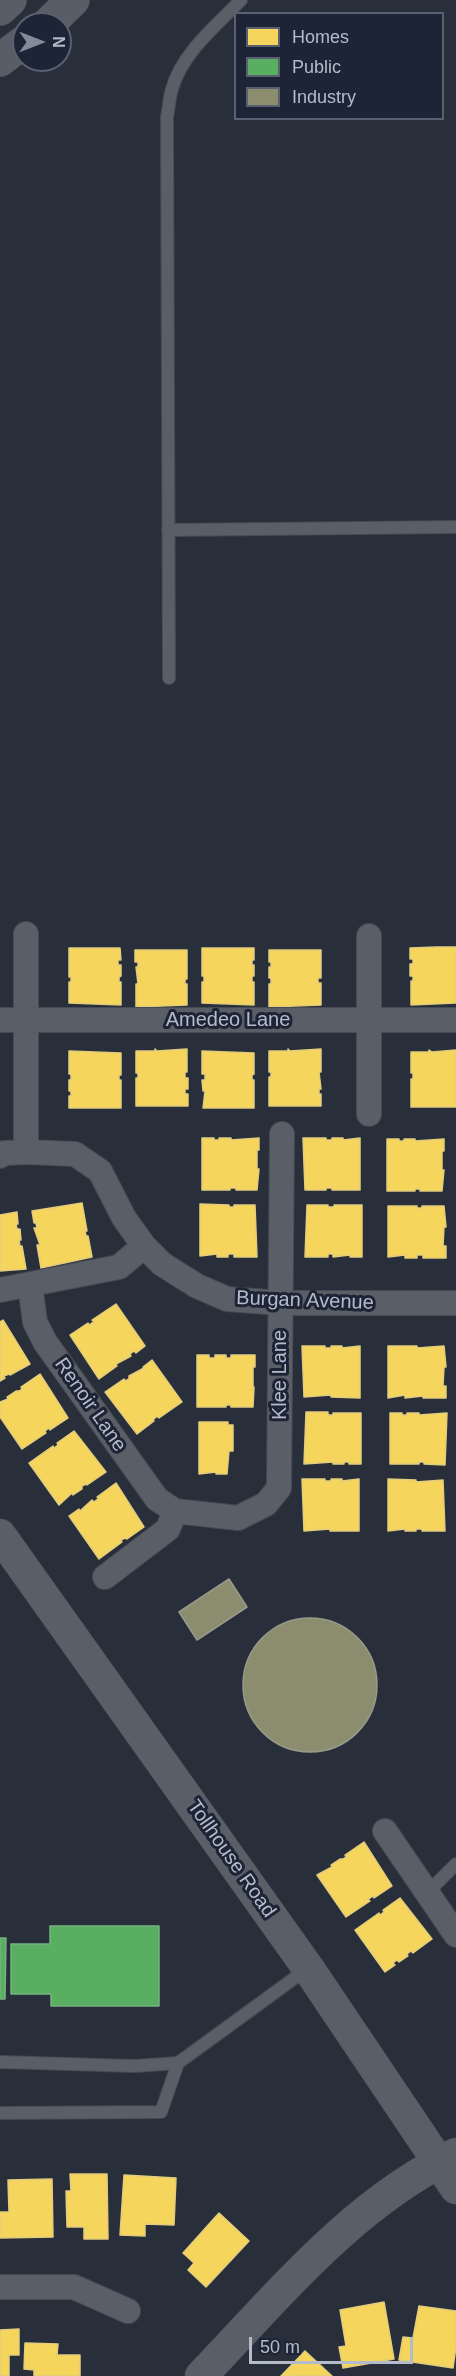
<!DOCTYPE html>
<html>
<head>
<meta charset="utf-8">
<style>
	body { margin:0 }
	#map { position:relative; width:456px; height:2376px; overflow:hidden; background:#292f3a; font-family:Arial,sans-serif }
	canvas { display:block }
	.legend { position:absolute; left:234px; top:12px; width:210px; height:108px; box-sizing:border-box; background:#1c2435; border:2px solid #596071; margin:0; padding:8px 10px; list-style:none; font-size:18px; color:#b4bbcb }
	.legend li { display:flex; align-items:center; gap:12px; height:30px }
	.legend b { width:30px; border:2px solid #596071 }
	.north { position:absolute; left:12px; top:12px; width:60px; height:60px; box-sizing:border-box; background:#1c2435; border:2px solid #596071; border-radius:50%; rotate:90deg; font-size:16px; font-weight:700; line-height:24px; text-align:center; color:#b4bbcb }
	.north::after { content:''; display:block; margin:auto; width:21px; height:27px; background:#838a98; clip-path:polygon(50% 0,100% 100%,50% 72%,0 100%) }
	.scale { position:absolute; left:249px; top:2337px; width:164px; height:27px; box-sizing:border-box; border:3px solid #b4bbcb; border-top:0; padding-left:8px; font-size:18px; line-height:21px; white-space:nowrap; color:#b4bbcb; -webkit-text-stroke:4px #1c2435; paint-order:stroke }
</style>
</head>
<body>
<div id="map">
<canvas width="456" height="2376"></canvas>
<ul class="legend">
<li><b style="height:16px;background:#f6d55c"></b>Homes</li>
<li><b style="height:16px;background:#5aae61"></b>Public</li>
<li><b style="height:16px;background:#8c8c6e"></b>Industry</li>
</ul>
<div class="north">N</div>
<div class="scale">50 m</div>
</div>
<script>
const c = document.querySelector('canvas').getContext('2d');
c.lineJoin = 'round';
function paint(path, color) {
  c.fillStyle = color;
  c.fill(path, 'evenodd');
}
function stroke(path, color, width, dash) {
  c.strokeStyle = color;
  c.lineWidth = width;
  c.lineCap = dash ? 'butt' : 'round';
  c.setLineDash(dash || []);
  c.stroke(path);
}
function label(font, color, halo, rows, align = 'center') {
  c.font = font + ' Arial,sans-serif';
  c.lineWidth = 6;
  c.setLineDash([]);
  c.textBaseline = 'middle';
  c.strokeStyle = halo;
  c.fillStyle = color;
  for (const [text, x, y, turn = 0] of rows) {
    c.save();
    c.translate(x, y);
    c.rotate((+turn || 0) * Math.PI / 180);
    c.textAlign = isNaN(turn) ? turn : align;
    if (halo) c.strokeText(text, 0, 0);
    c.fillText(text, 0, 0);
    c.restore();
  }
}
const homes = new Path2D(`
	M436,947H456V1003L411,1005V981H413V976H410V964H413V959H410V948Z
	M69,948H120L121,960H118V965H121V976L119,977V982H121V1005L69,1003V982H71V977H69Z
	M202,948H254V960H252V965H254V976H252V982H254V1005L202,1003V982H204V976H202Z
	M135,950H187V979H185V984H187V1005L136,1007V984H138L136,967H138V962H135Z
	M269,950H321V978H318V983H321V1005L269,1007V984H271V978H269V967H271V962H269Z
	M155,1049L157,1051L187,1049V1072H185V1078H188V1089H185V1094H188V1106H136V1078H138V1073H136V1051H155Z
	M288,1049L290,1051L321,1049V1072H319L321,1089H319V1094H321V1106H269V1077H271V1072H269V1051H288Z
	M429,1050L432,1052L456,1050V1107H411V1079H413V1073H411V1052H429Z
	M69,1051L121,1053V1075H119V1080H121V1108H69V1096H71V1091H69V1080H71V1074H69Z
	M202,1051L254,1053V1074L252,1075V1080H254V1108H203L205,1091H203L202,1080H205V1074H202Z
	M202,1138H214V1140H219V1138H231V1140L259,1138V1150H257V1169H259L257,1190H236V1188H230V1190H202Z
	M303,1138H326V1140H332V1138H343V1140L360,1138V1190H332V1188H326V1190H305Z
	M387,1139H399V1141H404V1139H415V1141L444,1139V1151H442V1170H444L442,1191H420V1189H415V1191H387Z
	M82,1203L87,1231H85L86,1236H88L92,1257L41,1268L37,1245H40L34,1228H37L36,1223H34L32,1211Z
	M200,1204L229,1205V1207H234V1205H255L257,1257H234V1254H228V1257H217V1254L200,1256Z
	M307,1205H328V1207H334V1205H362V1257H350V1255L333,1257V1254H328V1257H305Z
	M388,1206H417V1208H422V1206H444L446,1227H444L443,1246H446V1258H423V1255H417V1258H405V1255L388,1257Z
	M17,1212L18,1224H16L17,1229H20L21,1240H19L20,1246H22L26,1269L0,1271V1215Z
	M116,1304L145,1346L136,1353L134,1351L130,1354L131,1356L116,1364L117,1366L99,1379L70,1335L88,1323L89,1325L94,1322L92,1320Z
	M3,1320L30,1364L10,1375L9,1374L4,1376L5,1378L0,1381V1322Z
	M302,1346H325V1348H331V1346H342V1348L360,1346V1398L331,1397V1395L304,1397Z
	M388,1346H417V1348L444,1346L446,1367H444L443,1386H446V1398H423V1396L405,1398V1395L388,1398Z
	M197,1355H209V1358H215V1355H226V1358H231V1355H255V1367H253V1387H254L253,1407H231V1405H226V1407H197Z
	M152,1360L182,1402L159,1418L157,1416L153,1420L154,1421L137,1434L105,1392L124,1379L125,1381L129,1379V1376L144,1368L143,1367Z
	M40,1374L68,1418L50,1430L49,1428L45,1431L46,1433L22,1449L0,1417V1402L8,1399L7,1397L16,1391H19L22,1389L21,1387Z
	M306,1412H328V1415H333V1413H361V1464H349V1462H344V1464H333V1462L304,1464Z
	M390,1413H402V1415H407V1413H419V1415L447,1413L445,1465L424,1464V1462H419V1464H390Z
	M199,1422H228V1425H233V1451H229L227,1474H216V1472L199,1474Z
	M74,1431L106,1472L87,1485L86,1484L82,1486V1489L73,1495L72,1493L59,1505L29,1463L53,1446L54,1448L58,1445L57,1443Z
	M302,1479H325V1481H331V1479H342V1481L359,1479V1531H330V1529L304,1531Z
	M388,1479L416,1480V1482L443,1480L445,1531H422V1529H416V1531H405V1529L388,1531Z
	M116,1483L144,1527L127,1539L125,1538L121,1540L122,1542L99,1559L69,1516L79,1509L80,1511L92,1500L94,1502L99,1498L97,1497Z
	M364,1842L392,1886L374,1898L373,1896L368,1899L370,1901L346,1917L317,1875L332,1867L331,1865L340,1859H343L346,1857L345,1855Z
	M400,1898L432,1939L413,1953L411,1951L407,1954L408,1956L399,1962L397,1960L393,1963L395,1965L385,1972L355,1930L379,1913L380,1915L384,1912L383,1910Z
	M70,2174H107L108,2239H84V2227H67L66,2191H71Z
	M124,2175L176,2178L174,2225L145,2224V2236L120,2235Z
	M52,2179L53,2237L0,2238V2212H9L8,2180Z
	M219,2213L249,2241L206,2287L188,2270L194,2263L183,2253Z
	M384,2302L394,2359L343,2368L339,2347L346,2346L340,2310Z
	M419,2306L456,2311V2347L453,2368L399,2360L403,2337L413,2338Z
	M19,2329V2355H9V2376H0V2330Z
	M25,2343L58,2344L57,2355H80V2376H34V2370L24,2369Z
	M305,2351L332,2376H281Z`);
paint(homes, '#f6d55c');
stroke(homes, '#e2cd7d', 1.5);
const public = new Path2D(`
	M50,1926H159V2006H51V1994H11V1944H50Z
	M0,1938H6L5,1999H0Z`);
paint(public, '#5aae61');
stroke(public, '#75b281', 1.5);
const industry = new Path2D(`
	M229,1579L247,1607L197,1640L179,1612Z
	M243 1685a67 67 0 1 1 134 0a67 67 0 1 1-134 0Z`);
paint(industry, '#8c8c6e');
stroke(industry, '#989a8a', 1.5);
const service = new Path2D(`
	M168,530L456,527
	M169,678L167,117C169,108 169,98 172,89C182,53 216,26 241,0
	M427,1893L456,1864
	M0,2062L135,2066L178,2063L307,1969
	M0,2113L161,2112L178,2063`);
const minor = new Path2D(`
	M369,936V1114
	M0,1020H456
	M26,1152V934
	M0,1156L4,1153L26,1152L75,1154L100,1171L124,1218L144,1246L162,1264L197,1286L227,1299L281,1303H456
	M30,1285L35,1322L45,1342L157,1499L175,1511L238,1518L266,1504L279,1488L282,1134
	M0,1290L119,1267L144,1246
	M105,1577L168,1529L175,1511
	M385,1831L456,1935
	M0,2287H74L128,2311`);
const tertiary = new Path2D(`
	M0,1535L308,1968L456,2188
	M201,2376C279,2295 353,2203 456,2154`);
const secondary = new Path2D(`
	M0,9L10,0
	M48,24L73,0
	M0,60L24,42`);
stroke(service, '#464a52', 14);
stroke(minor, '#464a52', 26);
stroke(tertiary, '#464a52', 33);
stroke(secondary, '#464a52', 34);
stroke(service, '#5a5e67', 12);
stroke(minor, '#5a5e67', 24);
stroke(tertiary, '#5a5e67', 32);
stroke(secondary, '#595d65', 33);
label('20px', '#b4bbcb', '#1c2435', [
	["Amedeo Lane",228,1020],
	["Burgan Avenue",305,1301,2],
	["Klee Lane",280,1375,-90],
	["Renoir Lane",90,1405,55],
	["Tollhouse Road",231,1859,55]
]);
</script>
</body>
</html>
